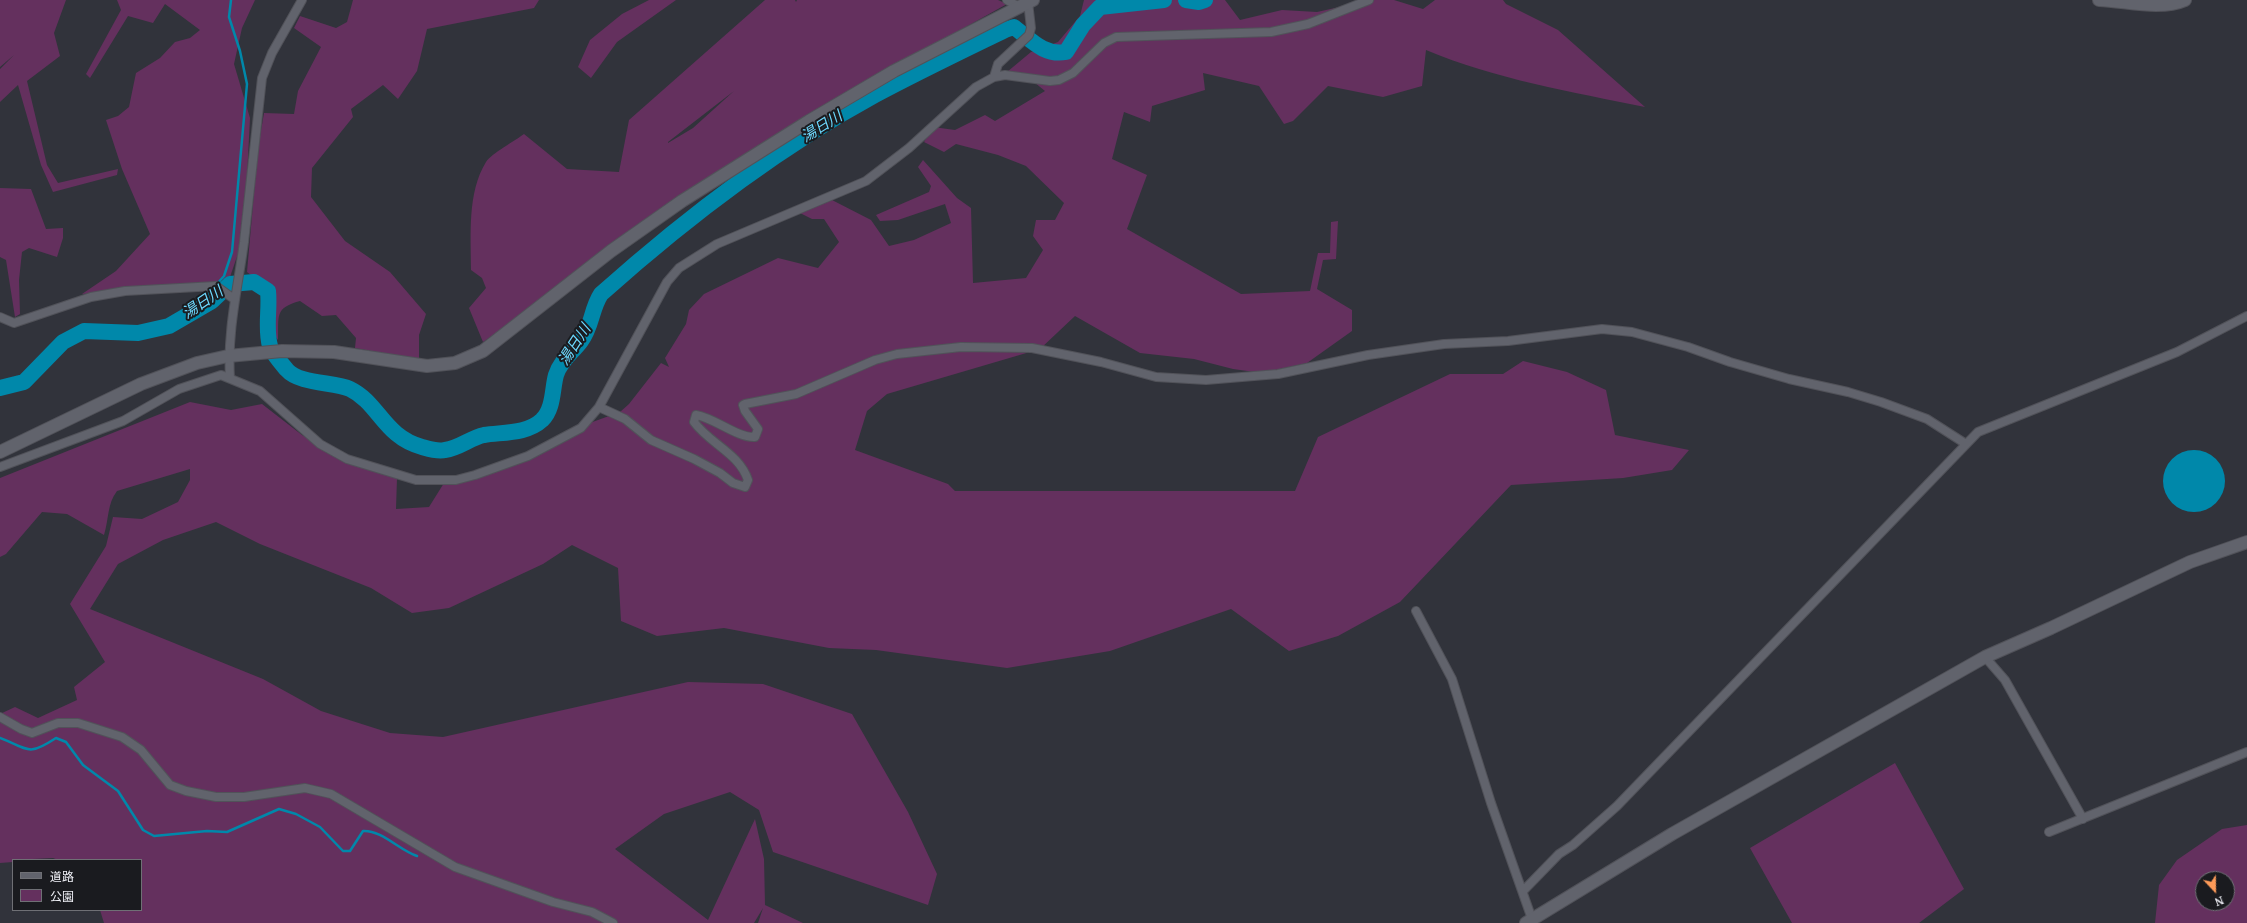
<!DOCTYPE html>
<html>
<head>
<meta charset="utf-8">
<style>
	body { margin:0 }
	#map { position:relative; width:2247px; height:923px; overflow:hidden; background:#31333b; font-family:"PT Serif","Noto Sans JP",serif }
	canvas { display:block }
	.legend { position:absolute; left:12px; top:859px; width:130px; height:52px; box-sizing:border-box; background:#1a1b1f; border:1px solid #6f7075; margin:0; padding:5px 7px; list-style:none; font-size:12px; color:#eff0f6 }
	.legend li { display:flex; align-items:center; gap:8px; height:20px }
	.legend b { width:20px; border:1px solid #6f7075 }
	.north { position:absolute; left:2195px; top:871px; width:40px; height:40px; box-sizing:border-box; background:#1a1b1f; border:1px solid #6f7075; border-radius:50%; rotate:158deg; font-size:11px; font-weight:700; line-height:16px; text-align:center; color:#eff0f6 }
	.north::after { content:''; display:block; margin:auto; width:14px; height:18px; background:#fe9b59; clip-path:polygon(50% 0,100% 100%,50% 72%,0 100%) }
</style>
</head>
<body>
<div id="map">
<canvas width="2247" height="923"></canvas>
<ul class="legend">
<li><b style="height:5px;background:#61636c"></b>道路</li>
<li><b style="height:11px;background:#64305e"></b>公園</li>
</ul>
<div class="north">N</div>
</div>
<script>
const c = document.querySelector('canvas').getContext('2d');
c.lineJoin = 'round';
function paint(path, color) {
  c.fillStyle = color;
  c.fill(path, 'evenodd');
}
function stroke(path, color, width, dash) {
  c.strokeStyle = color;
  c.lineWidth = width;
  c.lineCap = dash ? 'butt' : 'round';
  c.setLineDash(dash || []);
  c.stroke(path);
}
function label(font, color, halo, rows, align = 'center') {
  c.font = font + ' "PT Serif","Noto Sans JP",serif';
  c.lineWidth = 4;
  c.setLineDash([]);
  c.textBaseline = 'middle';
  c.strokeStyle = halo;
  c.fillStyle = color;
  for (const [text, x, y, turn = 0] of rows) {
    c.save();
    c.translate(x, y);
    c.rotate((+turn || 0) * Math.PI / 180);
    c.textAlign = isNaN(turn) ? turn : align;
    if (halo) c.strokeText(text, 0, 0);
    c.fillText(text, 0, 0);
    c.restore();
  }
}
paint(new Path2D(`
	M0,0H66L54,33L60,56L27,81L47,165L58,183L118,169L117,175L53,192L41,165L18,85L0,102V69L14,55L0,67Z
	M117,0H255L242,28L234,64L250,118L244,236L230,277L201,287L82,294L116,271L150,234L122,169L106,120L118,116L129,107L136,73L160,58L175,42L190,38L200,30L165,4L153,23L128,16L90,78L86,74L121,10Z
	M353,0H539L534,8L427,29L417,71L398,99L383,85L351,109L353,117L312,168L311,197L345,241L390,272L426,314L419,335V360L355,348L356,338L336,315L322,316L300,301C274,308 279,316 278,340L273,333L269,289L247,272L258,148L264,113L294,114L298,91L321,47L294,28L300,16L336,28L347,22Z
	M649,0H676L617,42L591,78L578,67L590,40L622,14Z
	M765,0H795L796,2L797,0H998L1007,4L829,103L483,342L469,308L486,288L482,278L471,270C471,235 467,193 486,162C492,153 515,141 524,134L567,169L619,172L629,120ZM734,91L693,128L668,143V142Z
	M1084,0H1225L1240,20L1282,10L1317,12L1371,0H1394L1423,9L1435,0H1503L1506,4L1558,30L1645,107C1572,92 1495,79 1426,50L1422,86L1383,97L1328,86L1293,121L1284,124L1259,86L1203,73L1205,90L1152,106L1150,122L1124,112L1112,159L1147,175L1127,229L1241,294L1310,291L1318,253H1330L1331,222L1338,221L1336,259L1323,260L1317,289L1352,310V331L1307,363L1262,373L1233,369L1194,359L1140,353L1075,316L1040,349L887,394L867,411L855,450L948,484L955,491H1295L1318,437L1450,374H1503L1523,361L1567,372L1606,390L1615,435L1689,450L1672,470L1623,478L1511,485L1400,602L1338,636L1289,651L1231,609L1110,651L1007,668L876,650L829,648L724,628L657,636L621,621L618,568L572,545L543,564L449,608L412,613L371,588L260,544L216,522L163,540L118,564L90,609L263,679L321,711L390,733L443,737L688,682L763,684L852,714L908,812L937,874L928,905L773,852L759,810L730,792L664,814L615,849L708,920L755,819L764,859L765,905L803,923H758L763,908L754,923H104L100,910H141V860H58L53,858L13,860V862L0,863V714L15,707L38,718L77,700L74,687L105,662L70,604L106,546L113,517L142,519L178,502L190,480V469L117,491C107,504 109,519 104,535L67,514L42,512L6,554L0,557V478L190,402L231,410L262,404L302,435L353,465L397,478L396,509L429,507L444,483L521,462L587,424L620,412L629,404L661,363L669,367L665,358L686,324L689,310L704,294L778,258L818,268L839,242L824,219H812L800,213L832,200L871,220L889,246L914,240L951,223L945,204L898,220L880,221L876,215L929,192L931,186L918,167L923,160L957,198L971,208L973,283L1026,278L1043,250L1033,236L1036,220H1055L1064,203L1026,166L998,155L956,144L944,152L924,142L933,127L955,130L985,115L995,121L1045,91L1023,73L1007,72L1031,52L1058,42L1080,16Z
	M0,188L31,189L46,229L63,228V238L57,257L29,248L22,252L19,280L20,314L15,317L6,260L0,257Z
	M1895,763L1964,889L1919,923H1792L1750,848Z
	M2247,825V923H2155L2159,885L2177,860L2222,829ZM2203,879H2227V903H2203Z`), '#64305e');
paint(new Path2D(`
	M2163 481a31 31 0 1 1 62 0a31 31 0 1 1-62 0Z`), '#08a');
stroke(new Path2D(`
	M217,284L224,276L232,252L247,84L240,51L229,17L231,0
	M212,301L208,294L212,289
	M0,738C29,749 27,757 56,738L66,742L83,765L118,791L143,830L154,836L207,831L227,832L279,809L296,814L320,827L343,851H350L363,831C382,830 399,850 417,856`), '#08a', 2.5);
stroke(new Path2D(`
	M1186,0L1199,2L1205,0
	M0,388L24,382L63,342L84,331L138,333L169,326L212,301L230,284L254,282L268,291C270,309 265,329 270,346C272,353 282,364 287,370C299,384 335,382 350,389C379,403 384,437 422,447C429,449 438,452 445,450C460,448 470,438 484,435C503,432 527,434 542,420C554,408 552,389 556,375C560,361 573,352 581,341C592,327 591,309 601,294C685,219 776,149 875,95C918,72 962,51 1005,30L1014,27C1031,40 1044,56 1066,52L1083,25L1100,7L1164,0`), '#08a', 16);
const street = new Path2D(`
	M1007,0L1019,7
	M994,77L998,64L1029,35L1031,28L1028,2
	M0,317L14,323L91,297L125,291L216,286L234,299
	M230,378C227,331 238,287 244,242C250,187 256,133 262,78L272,53L302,0
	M599,407L625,419L651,440L694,459L720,473L733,483L745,487L748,480C739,453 710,444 694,422L696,415C715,418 737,438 755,437L758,429L745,411L743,405L745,404L796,394L875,360L897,354L961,347L1032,348L1101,362L1156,377L1206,380L1278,374L1368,355L1444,344L1508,341L1602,329L1632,332L1688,347L1730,362L1789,379L1848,392L1881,402L1927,419L1966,444
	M0,467L123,421L179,389L221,375L260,391L320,444L347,459L416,480H456L475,475L528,456L581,428L599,407L667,282L679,268L717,244L866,181L909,148L976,87L994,77L1005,75L1050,81L1059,80L1073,73L1104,43L1116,37L1271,32L1308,24L1369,0
	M1416,611L1452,679L1491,803L1532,919
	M1985,657L2005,680L2083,819
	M0,717L21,729L32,733L58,723H78L122,737L141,750L170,785L186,791L216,797H244L305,788L331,794L455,867L553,902L592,912L613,923
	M2049,832L2247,752
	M1523,891L1559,854L1573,845L1617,806L1978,432L2177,352L2247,316`);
const secondary = new Path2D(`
	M2099,0C2126,1 2160,11 2185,0
	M0,452L141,384L197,363L228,356L282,351L334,352L427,366L455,363L483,351L611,251L682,201L809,121L894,71L1033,0
	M1526,923L1672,834L1985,657L2051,628L2190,562L2247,542`);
stroke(street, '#515259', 10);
stroke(secondary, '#515259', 14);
stroke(street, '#61636c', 8);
stroke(secondary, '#61636c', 12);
label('italic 15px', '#6edaff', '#1a1b1f', [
	["湯日川",822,127,-32],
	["湯日川",203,303,-34],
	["湯日川",575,345,-57]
]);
</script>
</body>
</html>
